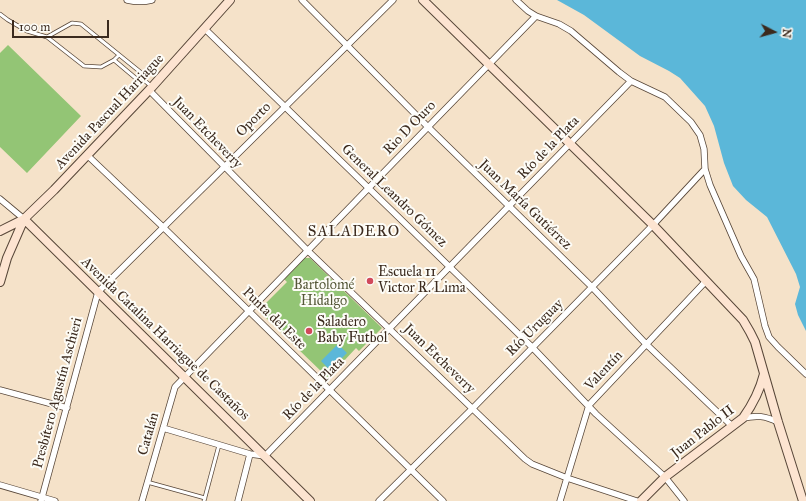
<!DOCTYPE html>
<html>
<head>
<meta charset="utf-8">
<style>
	body { margin:0 }
	#map { position:relative; width:806px; height:501px; overflow:hidden; background:#f5e2c9; font-family:"IM FELL Great Primer",serif }
	canvas { display:block }
	.north { position:absolute; left:754px; top:12px; width:40px; height:40px; -webkit-text-stroke:3px #fdfcf7; paint-order:stroke; rotate:96deg; font-size:11px; font-weight:700; line-height:16px; text-align:center; color:#3b2a1e }
	.north::after { content:''; display:block; margin:auto; width:14px; height:18px; background:#3b2a1e; clip-path:polygon(50% 0,100% 100%,50% 72%,0 100%) }
	.scale { position:absolute; left:12px; top:20px; width:97px; height:18px; box-sizing:border-box; border:2px solid #3b2a1e; border-top:0; padding-left:5px; font-size:12px; line-height:14px; white-space:nowrap; color:#3b2a1e; -webkit-text-stroke:3px #fdfcf7; paint-order:stroke }
</style>
</head>
<body>
<div id="map">
<canvas width="806" height="501"></canvas>
<div class="north">N</div>
<div class="scale">100 m</div>
</div>
<script>
const c = document.querySelector('canvas').getContext('2d');
c.lineJoin = 'round';
function paint(path, color) {
  c.fillStyle = color;
  c.fill(path, 'evenodd');
}
function stroke(path, color, width, dash) {
  c.strokeStyle = color;
  c.lineWidth = width;
  c.lineCap = dash ? 'butt' : 'round';
  c.setLineDash(dash || []);
  c.stroke(path);
}
function label(font, color, halo, rows, align = 'center') {
  c.font = font + ' "IM FELL Great Primer",serif';
  c.lineWidth = 4;
  c.setLineDash([]);
  c.textBaseline = 'middle';
  c.strokeStyle = halo;
  c.fillStyle = color;
  for (const [text, x, y, turn = 0] of rows) {
    c.save();
    c.translate(x, y);
    c.rotate((+turn || 0) * Math.PI / 180);
    c.textAlign = isNaN(turn) ? turn : align;
    if (halo) c.strokeText(text, 0, 0);
    c.fillText(text, 0, 0);
    c.restore();
  }
}
paint(new Path2D(`
	M8,45L81,116L27,173L0,147V53Z
	M304,258H310L382,328L359,351L356,348L328,378L262,314L261,308L287,282L284,279Z`), '#93c575');
paint(new Path2D(`
	M557,0H806V331L798,315L795,304L800,287L796,274L767,217L746,200L733,186L724,163L714,126L705,106L680,78L669,71L640,56L584,15Z
	M338,344L347,353L330,370L321,361Z`), '#5bb7d9');
const lane = new Path2D(`
	M0,14L8,20L27,31L47,37L84,66L101,67L114,60L119,55
	M47,37L72,23L81,24L144,75L145,81
	M114,60L139,81H145L151,86
	M147,482L205,498
	M204,501L219,445`);
const street = new Path2D(`
	M127,0C136,2 144,2 152,0
	M302,0L428,127L592,287L646,344L732,426
	M516,0L528,11L536,16L559,24L571,31L619,72L631,81L665,97L691,122L700,135L704,149L705,169L710,185L741,256L754,279L765,326L769,337L778,347L806,374
	M205,29L532,347L596,414L665,477L684,501
	M149,90L307,250L525,459L532,464L567,478L637,501
	M87,155L163,227L443,501
	M0,199L24,219
	M0,390L67,408
	M743,418C757,415 765,416 778,422
	M163,428L250,454L265,456L631,81
	M0,485L55,501
	M41,501L98,292L393,0
	M142,501L175,387L536,16
	M238,501L250,454
	M379,501L473,408L653,225L705,169
	M560,501L589,405L706,281`);
const secondary = new Path2D(`
	M423,0L653,225L743,320L750,332L755,342L778,422L803,501
	M24,219L310,501
	M0,231L24,219L54,190L152,87L230,0
	M0,282L7,258L24,219
	M641,501L665,477L743,418C753,404 760,390 764,374`);
stroke(lane, '#574638', 4.5);
stroke(street, '#574638', 7);
stroke(secondary, '#574638', 10);
stroke(lane, '#fff', 3);
stroke(street, '#fff', 5.5);
stroke(secondary, '#fde4d1', 8);
for (const [x, y, r, color] of [
	[370,281,4,"#d1495b"],
	[309,331,4,"#d1495b"]
]) {
  const dot = new Path2D();
  dot.arc(x, y, r, 0, 2 * Math.PI);
  c.fillStyle = color;
  c.fill(dot);
  stroke(dot, '#fdfcf7', 1.5);
}
label('14px', '#3b2a1e', '#fdfcf7', [
	["Avenida Pascual Harriague",110,112,-47],
	["Oporto",254,120,-45],
	["Rio D Ouro",410,128,-46],
	["Juan Etcheverry",207,133,46],
	["Río de la Plata",549,148,-46],
	["General Leandro Gómez",394,196,44],
	["Juan María Gutiérrez",525,205,44],
	["Punta del Este",274,319,44],
	["Río Uruguay",535,328,-45],
	["Avenida Catalina Harriague de Castaños",165,339,44],
	["Juan Etcheverry",439,359,44],
	["Valentín",604,371,-47],
	["Río de la Plata",314,389,-46],
	["Presbítero Agustín Aschieri",58,393,-75],
	["Juan Pablo II",703,432,-38],
	["Catalán",149,434,-74]
]);
label('14px', '#3b2a1e', '#fdfcf7', [
	["Escuela 11",378,273],
	["Victor R. Lima",378,289],
	["Saladero",317,323],
	["Baby Futbol",317,339]
], 'left');
label('14px', '#555838', '#fdfcf7', [
	["Bartolomé",324,286],
	["Hidalgo",324,302]
]);
c.letterSpacing = '1px';
label('15px', '#3b2a1e', '#fdfcf7', [
	["SALADERO",354,232]
]);
c.letterSpacing = '0px';
</script>
</body>
</html>
